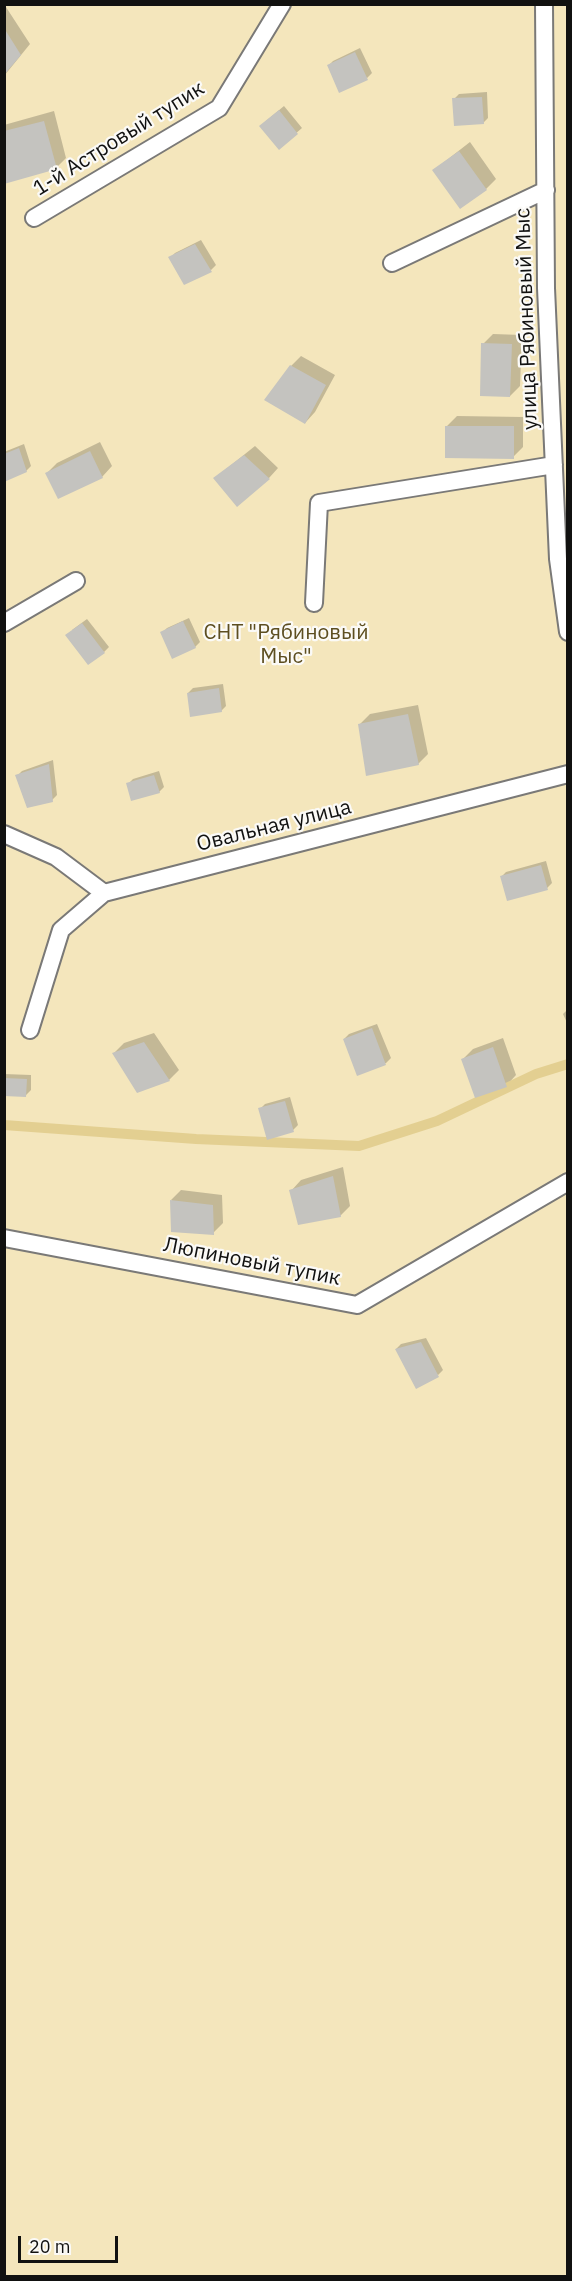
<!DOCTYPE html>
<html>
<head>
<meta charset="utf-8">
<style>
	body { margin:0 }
	#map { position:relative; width:572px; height:2281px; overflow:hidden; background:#fbfaf7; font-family:"IBM Plex Sans",sans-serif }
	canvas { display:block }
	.frame { position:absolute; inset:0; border:6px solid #111110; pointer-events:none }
	.scale { position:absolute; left:18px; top:2236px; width:100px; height:27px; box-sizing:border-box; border:3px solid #111110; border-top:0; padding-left:8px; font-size:18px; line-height:21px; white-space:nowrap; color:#111110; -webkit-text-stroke:4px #fbfaf7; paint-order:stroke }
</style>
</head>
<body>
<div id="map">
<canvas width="572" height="2281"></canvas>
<div class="frame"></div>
<div class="scale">20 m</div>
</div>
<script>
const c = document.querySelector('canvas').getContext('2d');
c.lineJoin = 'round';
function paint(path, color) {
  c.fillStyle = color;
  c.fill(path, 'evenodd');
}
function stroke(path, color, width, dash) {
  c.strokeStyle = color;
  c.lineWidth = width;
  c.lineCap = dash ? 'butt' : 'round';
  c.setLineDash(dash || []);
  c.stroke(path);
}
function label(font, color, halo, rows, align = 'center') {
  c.font = font + ' "IBM Plex Sans",sans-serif';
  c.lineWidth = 4.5;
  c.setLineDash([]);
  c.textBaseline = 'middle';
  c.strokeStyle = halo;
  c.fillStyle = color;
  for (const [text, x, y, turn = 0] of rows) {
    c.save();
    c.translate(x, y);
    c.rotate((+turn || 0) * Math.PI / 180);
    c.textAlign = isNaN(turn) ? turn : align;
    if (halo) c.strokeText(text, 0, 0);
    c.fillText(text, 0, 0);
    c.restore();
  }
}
paint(new Path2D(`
	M5,5H567V2276H5Z`), '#f4e6bc');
paint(new Path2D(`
	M4,4L30,44L4,76Z
	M360,48L372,73L367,78L328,66L333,61Z
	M487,92L488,118L483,123L454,99L459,94Z
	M284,106L302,128L279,148L266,121Z
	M54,111L66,158L56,168L4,182V125Z
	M470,142L496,179L486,189L434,170Z
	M201,240L216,265L211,270L170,258L175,253Z
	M493,334L522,335L520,386L510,396L483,344Z
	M301,356L335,375L315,412L305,423L291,366Z
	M457,416L523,417V447L513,457L447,426Z
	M100,442L112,466L102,477L47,473L57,463Z
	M24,444L31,466L26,471L4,481V452Z
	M255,446L278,468L269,478H215Z
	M189,618L200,642L195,647L162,633L167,628Z
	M87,619L109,647L104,652L72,630Z
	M223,684L226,706L221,711L188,693L193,688Z
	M418,705L428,754L418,764L360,724L370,714Z
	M53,760L57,795L52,800L17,776L22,771Z
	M159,771L164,787L159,792L128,784L133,779Z
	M546,861L552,883L547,888L501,877L506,872Z
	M568,1009V1025L563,1014Z
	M377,1024L391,1058L386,1063L358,1074L344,1039L349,1034Z
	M154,1033L179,1070L169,1080L138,1091L114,1053L124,1043Z
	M503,1038L516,1075L506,1086L463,1059L473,1049Z
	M4,1074L31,1075V1090L26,1095H4Z
	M290,1097L298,1125L293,1130L260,1109L265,1104Z
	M343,1167L350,1206L340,1216L291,1191L301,1180Z
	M181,1190L222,1195L223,1223L213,1233L171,1200Z
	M426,1338L443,1370L438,1375L396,1349L401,1344Z`), '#0003');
stroke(new Path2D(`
	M4,1125L196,1139L359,1146L437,1121L536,1074L568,1064`), '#e3cf91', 10);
paint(new Path2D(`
	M4,28L21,55L4,75Z
	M355,52L368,80L339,93L327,65Z
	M482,97L484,124L454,126L452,98Z
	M279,110L298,134L279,150L259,126Z
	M44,121L57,169L4,184V131Z
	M459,151L487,190L460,209L432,170Z
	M195,244L212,272L184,285L168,257Z
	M481,343L512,344L510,397L480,396Z
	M290,365L326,385L305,424L264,400Z
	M445,426H514V459L445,458Z
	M19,448L27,472L4,482V454Z
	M90,451L103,478L58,499L45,473Z
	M244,455L270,479L237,507L213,478Z
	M183,621L196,648L172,659L160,632Z
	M82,623L105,653L88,665L65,635Z
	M219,688L222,712L190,717L187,693Z
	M408,714L419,765L366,776L358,724Z
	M49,764L53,802L27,808L15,775Z
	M154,775L160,793L131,801L126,783Z
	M541,865L548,890L507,901L500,876Z
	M372,1028L386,1065L357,1076L343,1039Z
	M144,1042L170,1081L137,1093L112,1053Z
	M493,1047L507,1087L475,1098L461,1059Z
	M4,1078L27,1079L26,1097L4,1096Z
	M285,1101L294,1132L267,1140L258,1108Z
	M333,1176L341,1217L298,1225L289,1190Z
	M170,1200L213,1205L214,1235L171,1232Z
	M421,1342L439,1377L416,1389L395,1349Z`), '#c4c3bf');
const service = new Path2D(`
	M544,4L546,288L558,559L568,632
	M34,218L219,108L282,4
	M392,263L546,190
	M314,603L319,503L554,465
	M4,623L76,581
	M4,834L56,857L104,893L568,774
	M30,1030L61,930L104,893
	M4,1238L357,1305L568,1182`);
stroke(service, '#7a7977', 20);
stroke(service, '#fff', 16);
label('21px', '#111110', '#fbfaf7', [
	["1-й Астровый тупик",119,139,-32],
	["улица Рябиновый Мыс",527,319,-92],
	["Овальная улица",274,826,-14],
	["Люпиновый тупик",252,1262,11]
]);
label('21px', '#5d4e20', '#fbfaf7', [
	["СНТ \"Рябиновый",286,633],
	["Мыс\"",286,657]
]);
</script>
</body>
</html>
